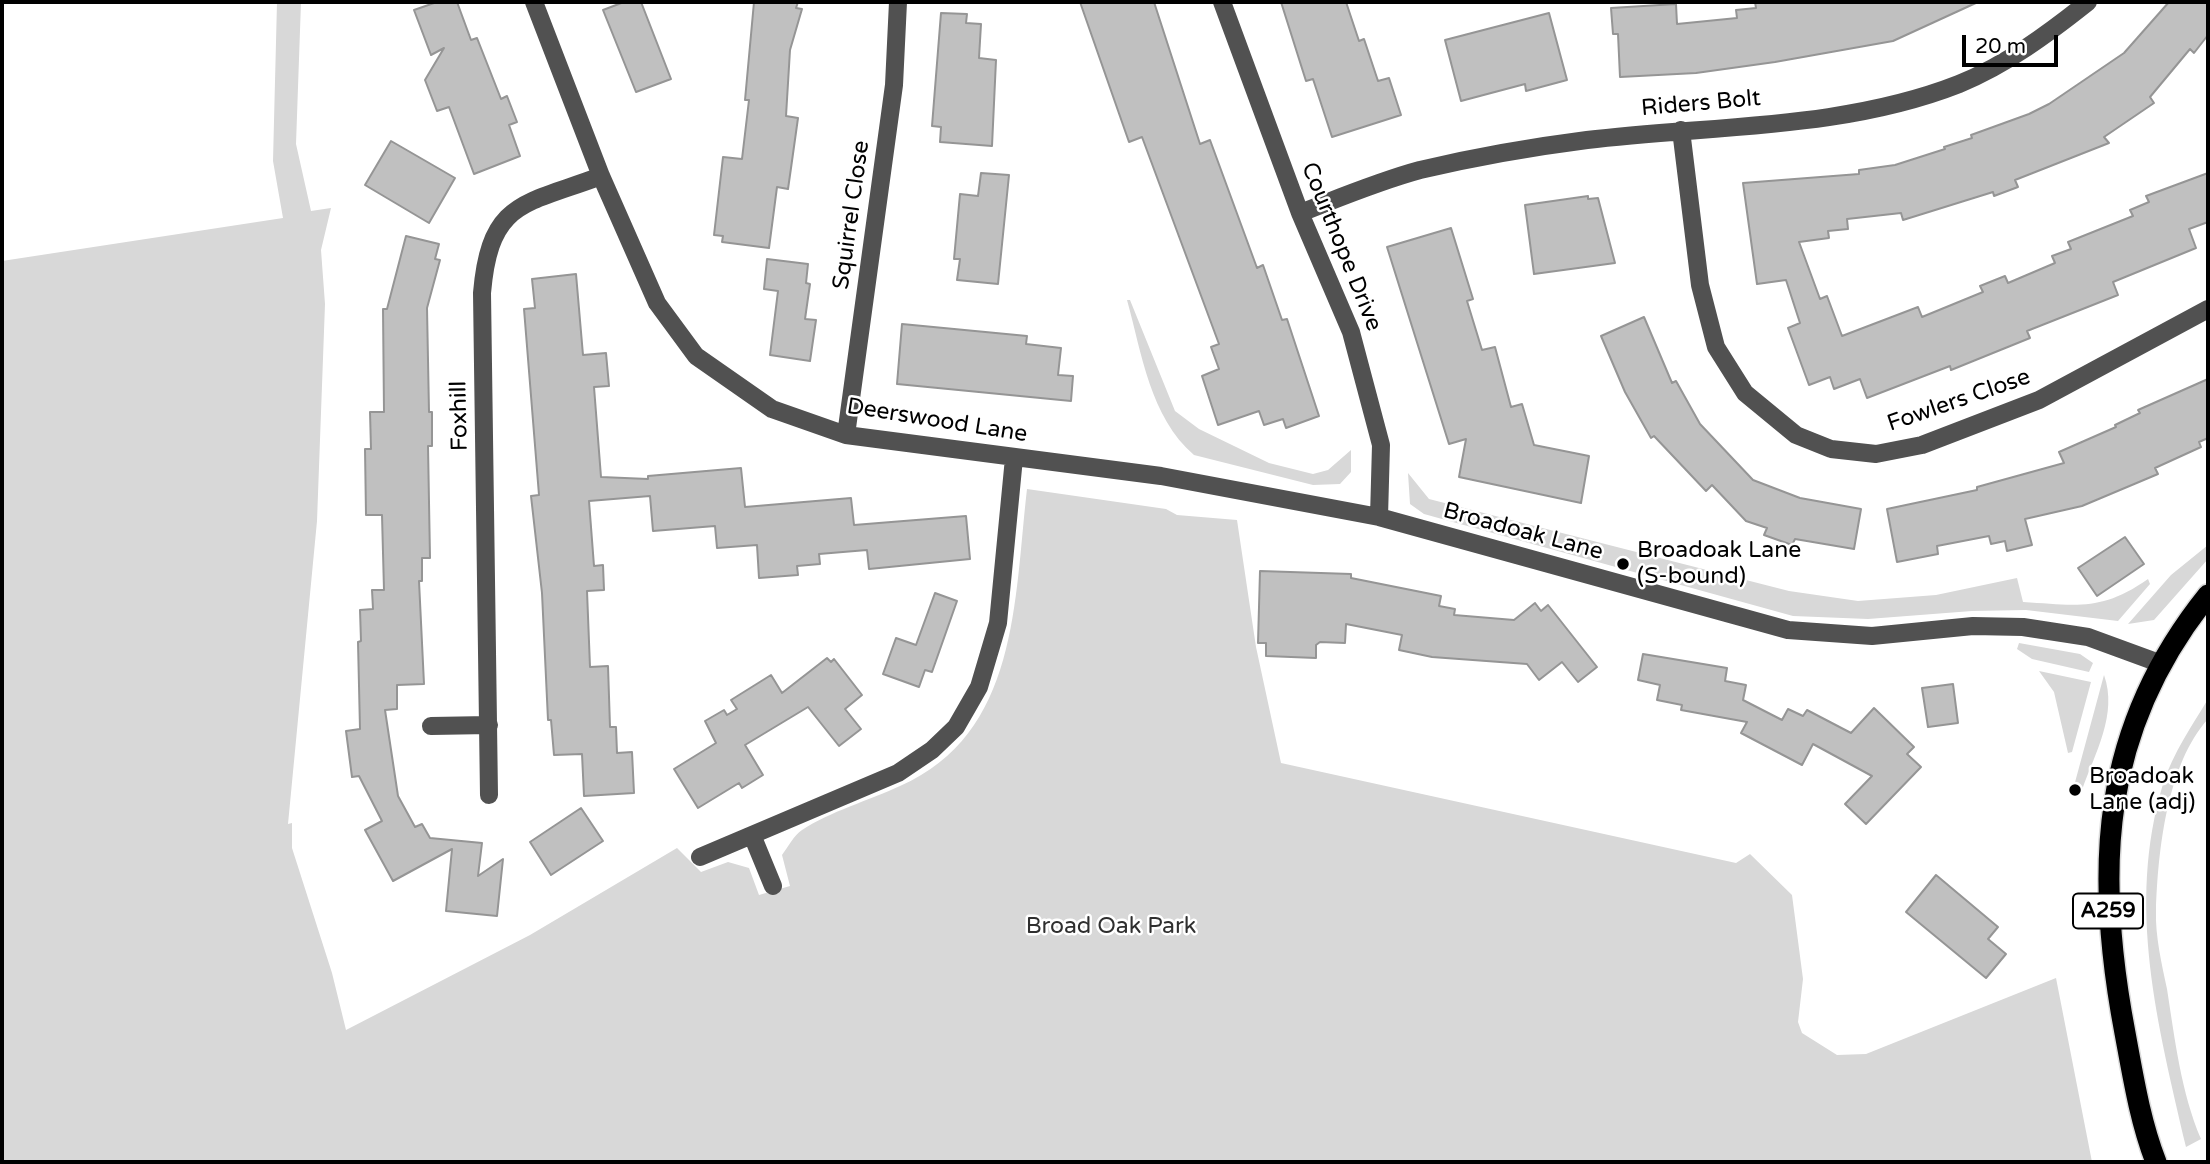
<!DOCTYPE html>
<html>
<head>
<meta charset="utf-8">
<style>
	body { margin:0 }
	#map { position:relative; width:2210px; height:1164px; overflow:hidden; background:#fff; font-family:"Varela Round",sans-serif }
	canvas { display:block }
	.frame { position:absolute; inset:0; border:4px solid #000; pointer-events:none }
	.scale { position:absolute; left:1962px; top:35px; width:96px; height:32px; box-sizing:border-box; border:4px solid #000; border-top:0; padding-left:9px; font-size:21px; line-height:24px; white-space:nowrap; color:#000; -webkit-text-stroke:5px #fff; paint-order:stroke }
</style>
</head>
<body>
<div id="map">
<canvas width="2210" height="1164"></canvas>
<div class="frame"></div>
<div class="scale">20 m</div>
</div>
<script>
const c = document.querySelector('canvas').getContext('2d');
c.lineJoin = 'round';
function paint(path, color) {
  c.fillStyle = color;
  c.fill(path, 'evenodd');
}
function stroke(path, color, width, dash) {
  c.strokeStyle = color;
  c.lineWidth = width;
  c.lineCap = dash ? 'butt' : 'round';
  c.setLineDash(dash || []);
  c.stroke(path);
}
function label(font, color, halo, rows, align = 'center') {
  c.font = font + ' "Varela Round",sans-serif';
  c.lineWidth = 5;
  c.setLineDash([]);
  c.textBaseline = 'middle';
  c.strokeStyle = halo;
  c.fillStyle = color;
  for (const [text, x, y, turn = 0] of rows) {
    c.save();
    c.translate(x, y);
    c.rotate((+turn || 0) * Math.PI / 180);
    c.textAlign = isNaN(turn) ? turn : align;
    if (halo) c.strokeText(text, 0, 0);
    c.fillText(text, 0, 0);
    c.restore();
  }
}
paint(new Path2D(`
	M277,2H301L296,144L311,211L331,208L321,250L325,304L317,521L288,824L292,823V848L332,973L346,1030L530,935L677,848L701,872L728,862L749,868L759,895L790,886L782,855C788,847 794,835 802,830C829,812 870,800 900,786C1019,734 1014,600 1027,489L1166,509L1177,515L1237,520L1256,647L1281,763L1736,863L1750,854L1792,895L1803,979L1798,1022L1802,1033L1837,1055L1866,1054L2056,978L2092,1162H2V261L283,218L273,161Z
	M1127,300H1130L1175,411L1199,429L1269,463L1313,474L1328,470L1351,450V472L1340,484L1313,485L1194,455C1150,417 1142,354 1127,300Z
	M1408,473L1429,499L1789,591L1858,601L1936,595L2017,578L2023,602C2076,605 2101,612 2148,579L2150,584L2118,621L2026,610L1972,611L1868,619L1793,616L1424,514L1410,504Z
	M2208,545V559L2154,620L2128,624L2171,575Z
	M2019,643L2080,654L2093,663L2089,672L2032,659L2017,649Z
	M2039,671L2091,682L2072,752L2068,753L2054,692Z
	M2104,675C2118,714 2095,753 2082,790L2074,786Z
	M2208,699V719C2167,764 2158,851 2156,910C2155,936 2162,965 2167,989C2175,1040 2181,1092 2201,1139L2186,1147C2158,1025 2126,907 2163,784C2173,753 2192,726 2208,699Z`), '#d8d8d8');
const building = new Path2D(`
	M437,2H457L471,40L477,38L501,99L507,96L517,122L509,125L520,156L474,174L449,107L437,111L425,80L444,48L431,55L414,10Z
	M624,2H641L671,79L636,92L603,10Z
	M754,2H798L796,8L802,9L790,50L786,116L798,118L791,168L788,189L777,187L769,248L722,242L723,236L714,235L723,157L742,159L749,100H745Z
	M1080,2H1154L1200,144L1210,140L1257,268L1263,265L1282,320L1287,319L1319,416L1286,428L1283,419L1264,425L1259,411L1218,425L1202,376L1219,369L1211,347L1219,344L1142,137L1129,142Z
	M1281,2H1346L1359,41L1364,39L1378,81L1389,78L1401,115L1332,137L1313,79L1306,81Z
	M1755,2H1978L1893,41L1775,62L1696,73L1620,77L1618,34H1613L1611,8L1676,4L1677,24L1737,18L1736,10L1756,8Z
	M2169,2H2208V35L2194,53L2190,49L2150,97L2154,103L2104,137L2109,143L2015,180L2018,187L1994,196L1993,192L1903,220L1901,213L1847,219L1848,229L1828,231L1829,238L1799,242L1820,299L1827,296L1842,336L1918,307L1922,317L1983,292L1980,286L2005,276L2008,283L2055,263L2052,256L2071,249L2068,242L2133,216L2130,210L2149,202L2146,196L2208,173V222L2189,229L2196,248L2113,282L2118,295L2027,331L2030,338L1951,370L1950,366L1867,398L1860,379L1834,389L1830,377L1809,385L1788,328L1800,323L1786,280L1757,284L1743,183L1859,174V170L1895,165L1945,149L1944,147L1972,138L1971,135L2029,114L2049,104L2124,53Z
	M941,13L967,14L966,23L981,24L979,58L996,60L992,146L940,142L941,127L932,126Z
	M1549,13L1567,80L1526,91L1525,84L1461,101L1445,40Z
	M391,141L455,178L429,223L365,185Z
	M981,173L1009,175L998,284L957,280L960,259H954L960,194L978,196Z
	M1588,196V199L1598,198L1615,263L1534,274L1525,205Z
	M1451,228L1473,299L1467,301L1482,350L1495,347L1511,407L1522,404L1534,445L1589,456L1581,503L1459,477L1466,439L1449,444L1387,247Z
	M406,236L439,244L435,259L440,260L427,308L429,412H432V446H428L430,558H422V581H419L424,684L397,685V709L385,710L398,796L415,827L422,824L430,838L482,843L478,876L503,859L497,916L446,911L452,849L393,881L365,830L382,821L359,776L352,777L346,731L360,729L358,642L361,641L360,610L373,609L372,590H384L382,515H366L365,449H371L370,412H384L383,309H387Z
	M767,259L808,264L806,283L810,284L805,319L816,320L810,361L770,355L778,291L764,289Z
	M576,274L583,355L606,353L609,386L594,387L601,477L648,479V476L741,468L745,507L851,498L854,525L966,516L970,559L869,569L867,550L819,554L820,564L797,566L798,575L759,578L757,545L717,548L715,526L653,531L650,496L589,501L594,566L603,565L604,590L587,591L590,667L608,666L610,727H616L617,753L632,752L634,793L584,796L582,754L554,755L551,720H548L542,593L531,496L539,495L524,309L535,308L532,279Z
	M1644,317L1672,383L1676,381L1700,424L1753,480L1800,498L1861,509L1854,549L1795,539L1792,545L1764,535L1767,528L1746,521L1712,485L1706,491L1654,436L1651,438L1625,392L1601,336Z
	M902,324L1027,336L1026,344L1061,348L1058,375L1073,376L1071,401L897,384Z
	M2208,379V438L2199,442L2201,447L2155,468L2158,474L2082,506L2025,519L2032,545L2007,551L2005,541L1991,544L1989,536L1937,546L1938,554L1897,562L1887,509L1977,490V487L2064,463L2059,452L2116,427L2115,425L2140,413L2138,410Z
	M2125,537L2144,564L2097,596L2078,568Z
	M1260,571L1351,574V578L1441,596L1439,606L1455,609L1454,615L1514,620L1535,603L1541,611L1548,605L1597,667L1578,682L1562,662L1539,680L1527,664L1432,657L1399,650L1402,635L1346,624L1345,643L1320,642L1316,645V658L1266,656V643H1258Z
	M935,593L957,601L932,672L925,670L919,687L883,674L896,638L916,645Z
	M1643,654L1727,668L1725,681L1746,685L1743,700L1782,720L1788,709L1803,716L1807,710L1851,733L1874,708L1914,747L1907,754L1921,767L1866,824L1845,804L1872,776L1813,744L1802,765L1741,733L1747,722L1681,710L1682,705L1657,700L1660,685L1638,680Z
	M827,658L831,662L834,659L862,695L845,709L861,729L839,746L808,707L745,745L763,775L742,788L739,783L698,808L674,769L716,743L705,721L724,710L727,715L737,709L731,700L771,675L782,693Z
	M1953,684L1958,723L1928,727L1922,688Z
	M581,808L603,841L551,875L530,842Z
	M1936,875L1998,927L1988,939L2006,954L1986,978L1906,912Z`);
paint(building, '#c0c0c0');
stroke(building, '#959595', 2);
const highway = new Path2D(`
	M2156,1162C2140,1121 2133,1076 2125,1033C2094,870 2100,729 2208,595`);
stroke(highway, '#dbdbdb', 24);
stroke(new Path2D(`
	M534,2L601,176L657,303L696,356L772,409L846,435L1161,476L1379,517L1788,630L1872,636L1973,626L2023,627L2088,637L2159,663
	M1222,2L1300,213L1351,332L1381,445L1379,517
	M1681,130L1700,285L1716,347L1745,393L1796,435L1831,449L1876,454L1922,445L2039,400L2208,309
	M1300,213C1339,198 1379,181 1420,170C1475,157 1532,147 1587,140C1710,125 1842,130 1959,84C2006,65 2049,33 2088,2
	M846,435L894,85L898,2
	M431,726L489,725
	M489,795L482,293C490,200 524,205 601,176
	M752,835L773,886
	M700,857L898,773L932,750L956,727L979,687L998,623L1014,458`), '#515151', 18);
stroke(highway, '#000', 21);
for (const [x, y, r, color] of [
	[1623,564,7,"#000"],
	[2075,790,7,"#000"]
]) {
  const dot = new Path2D();
  dot.arc(x, y, r, 0, 2 * Math.PI);
  c.fillStyle = color;
  c.fill(dot);
  stroke(dot, '#fff', 2.5);
}
for (const [x, y, w] of [
	[2108,911,70]
]) {
  const box = new Path2D();
  box.roundRect(x - w / 2, y - 17.5, w, 35, 5);
  c.fillStyle = '#fff';
  c.fill(box);
  stroke(box, '#000', 2);
}
label('bold 21px', '#000', null, [
	["A259",2108,911]
]);
label('23px', '#000', '#fff', [
	["Riders Bolt",1701,104,-5],
	["Squirrel Close",852,215,-82],
	["Courthope Drive",1341,247,68],
	["Fowlers Close",1959,401,-19],
	["Foxhill",460,416,-91],
	["Deerswood Lane",937,421,9],
	["Broadoak Lane",1523,532,15]
]);
label('23px', '#000', '#fff', [
	["Broadoak Lane",1637,551],
	["(S-bound)",1637,577],
	["Broadoak",2089,777],
	["Lane (adj)",2089,803]
], 'left');
label('23px', '#2f2f2f', '#fff', [
	["Broad Oak Park",1111,927]
]);
</script>
</body>
</html>
